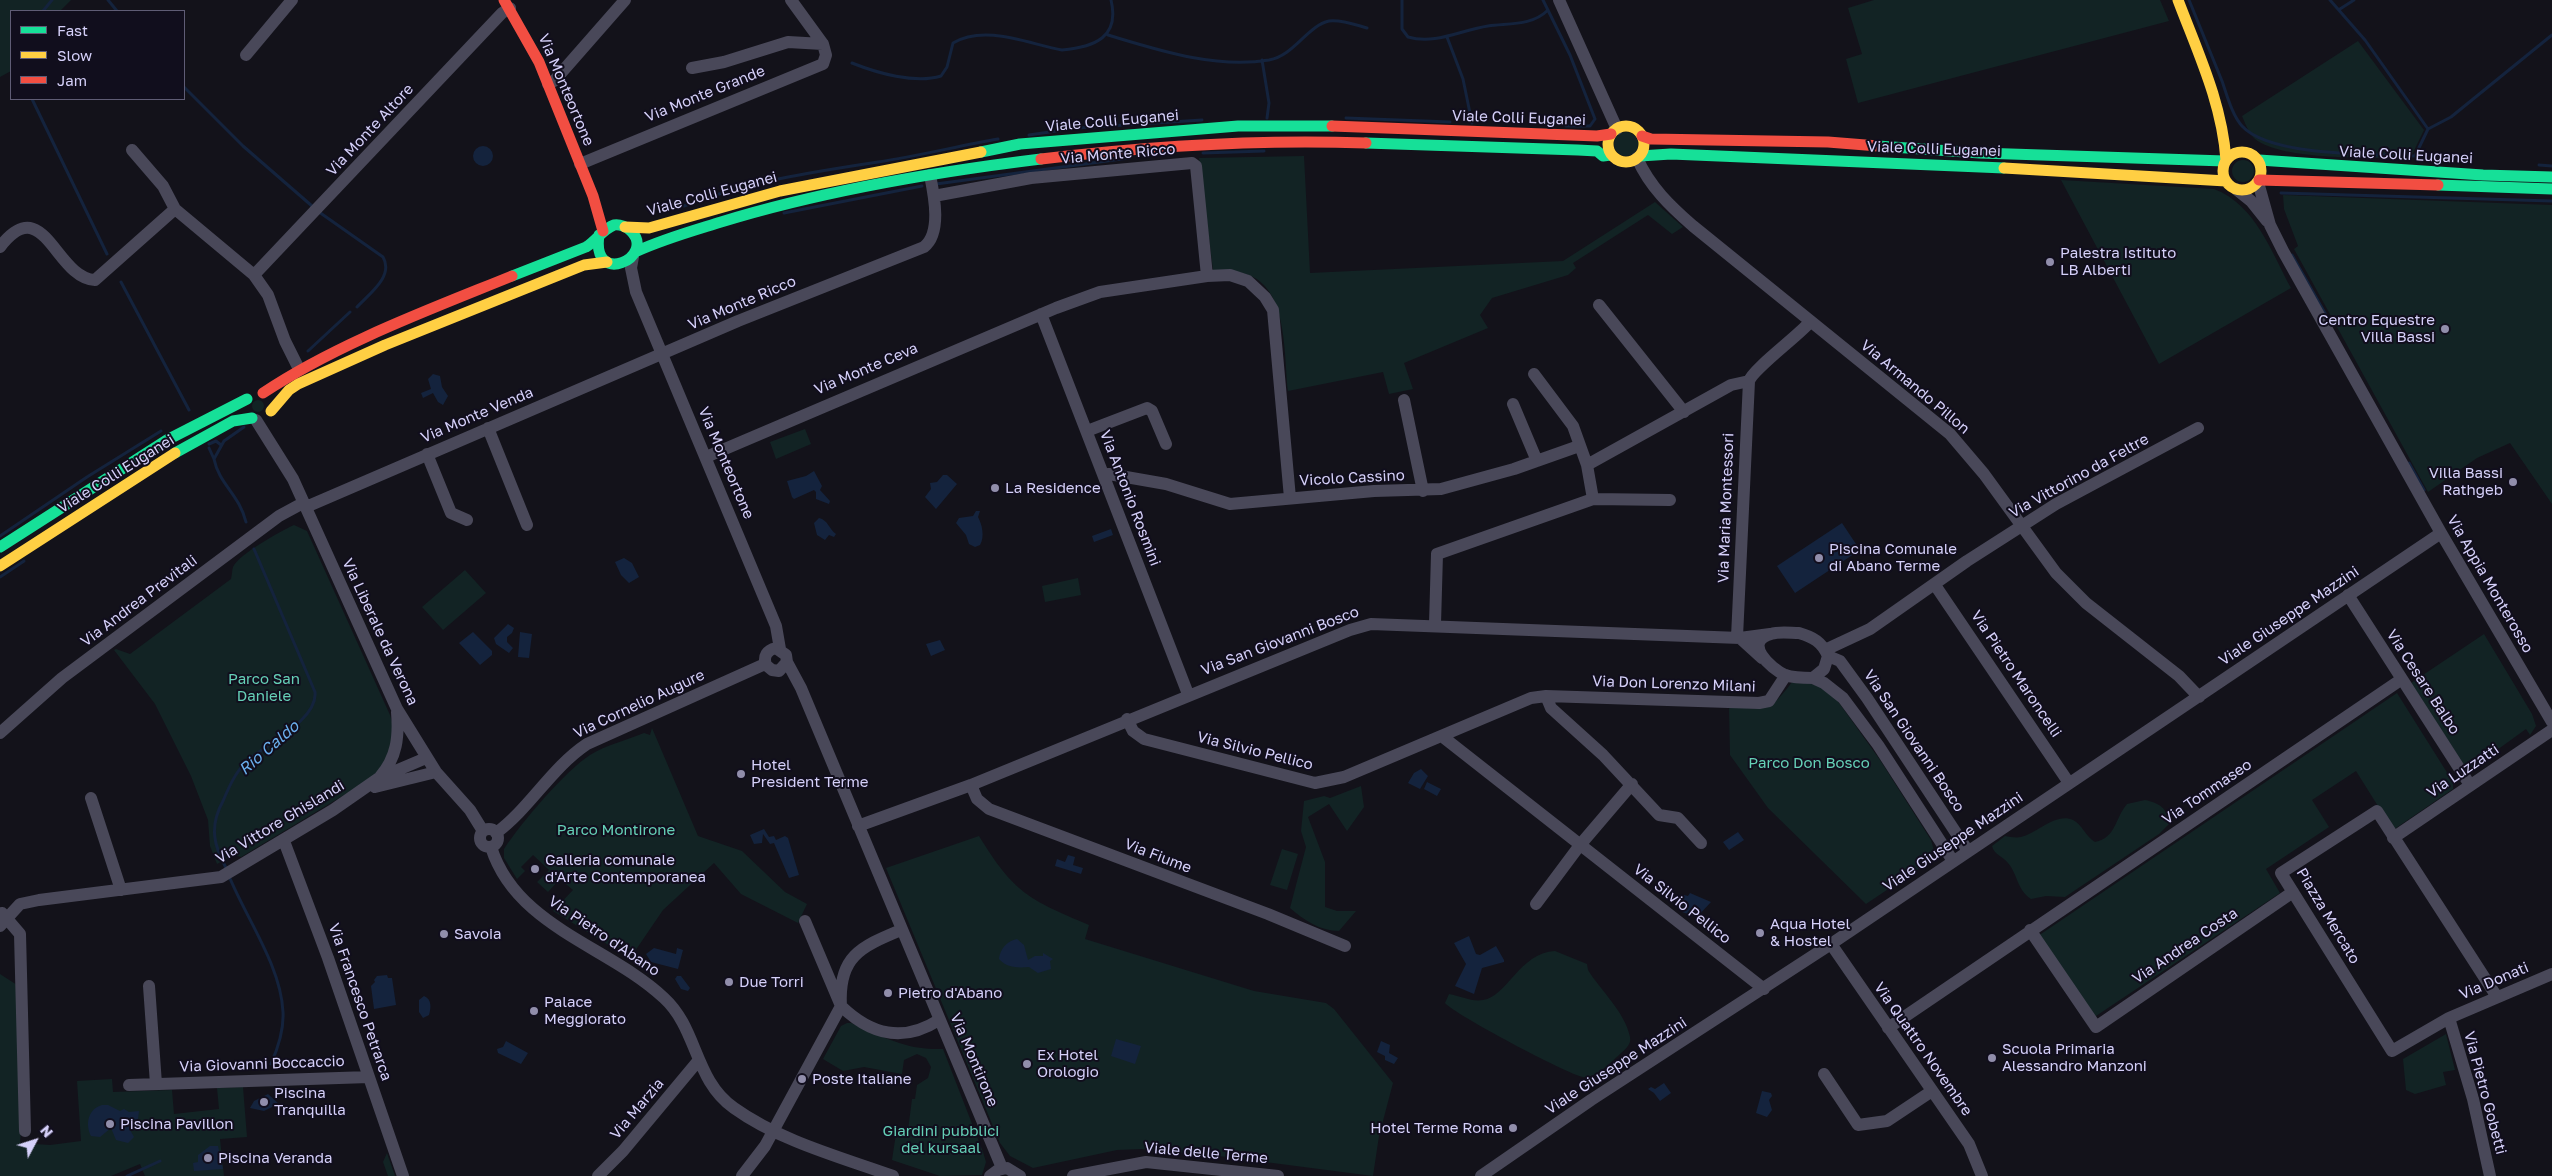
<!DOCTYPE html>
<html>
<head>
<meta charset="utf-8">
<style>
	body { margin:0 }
	#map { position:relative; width:2552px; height:1176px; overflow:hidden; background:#13121a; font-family:"Golos Text",sans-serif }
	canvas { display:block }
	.legend { position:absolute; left:10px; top:10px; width:175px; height:90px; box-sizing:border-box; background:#110e1d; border:1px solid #5f5c75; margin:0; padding:6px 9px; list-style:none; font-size:15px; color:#d5d0f9 }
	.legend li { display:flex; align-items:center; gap:10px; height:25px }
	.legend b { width:25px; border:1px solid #5f5c75 }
	.north { position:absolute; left:10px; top:1116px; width:50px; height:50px; -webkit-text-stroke:4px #110e1d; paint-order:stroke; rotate:50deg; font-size:14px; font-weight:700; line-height:20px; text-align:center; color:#d5d0f9 }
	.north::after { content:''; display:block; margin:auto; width:18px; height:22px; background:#d5d0f9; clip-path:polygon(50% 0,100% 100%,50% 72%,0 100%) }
</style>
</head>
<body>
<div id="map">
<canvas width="2552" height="1176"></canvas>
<ul class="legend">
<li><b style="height:6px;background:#16e098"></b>Fast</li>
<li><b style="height:6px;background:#ffcf43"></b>Slow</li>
<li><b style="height:6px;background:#f24e42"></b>Jam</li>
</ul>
<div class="north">N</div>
</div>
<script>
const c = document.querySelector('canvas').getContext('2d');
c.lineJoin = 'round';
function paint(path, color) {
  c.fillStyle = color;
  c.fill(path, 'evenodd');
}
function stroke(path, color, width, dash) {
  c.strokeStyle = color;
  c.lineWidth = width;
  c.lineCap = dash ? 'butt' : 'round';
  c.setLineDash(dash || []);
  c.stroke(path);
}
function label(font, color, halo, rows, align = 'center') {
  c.font = font + ' "Golos Text",sans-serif';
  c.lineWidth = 4;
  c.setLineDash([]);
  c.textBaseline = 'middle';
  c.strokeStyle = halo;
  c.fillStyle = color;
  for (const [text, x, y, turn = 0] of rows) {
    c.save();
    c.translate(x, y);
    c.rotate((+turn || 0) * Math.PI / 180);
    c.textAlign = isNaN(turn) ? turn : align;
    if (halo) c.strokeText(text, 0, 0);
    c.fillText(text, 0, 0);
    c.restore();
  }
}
paint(new Path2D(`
	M0,0H71L60,11H11V71L0,77Z
	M1874,0H2160L2169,21L1858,103L1846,59L1862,54L1848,8Z
	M2358,41L2424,130L2410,159C2373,157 2282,161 2255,139C2249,134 2245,123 2242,116Z
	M1614 144a12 12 0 1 1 24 0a12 12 0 1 1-24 0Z
	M1304,156L1310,273L1563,261L1655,202L1683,227L1672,234L1648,215L1573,263L1576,268L1568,275L1492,298L1480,315L1488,328L1404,363L1413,389L1389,394L1383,372L1288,391C1284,357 1288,292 1251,276C1239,271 1225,270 1213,270L1199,158Z
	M2232 171a11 11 0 1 1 22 0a11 11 0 1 1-22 0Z
	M2061,180L2214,189C2256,205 2271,252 2291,288L2159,364Z
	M2283,195L2552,205V504L2510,443L2477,458L2428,492L2294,249L2298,246L2284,209Z
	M252 406a6 6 0 1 1 12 0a6 6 0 1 1-12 0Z
	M805,429L811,444L776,459L770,442Z
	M294,525L307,531L390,715L394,729L386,763L369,780L241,857L234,855L217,864L210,846L208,820L191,776L155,704L114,650L116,649L130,654L231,579C232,575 232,570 233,567C239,554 281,531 294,525Z
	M465,570L486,593L443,630L422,607Z
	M1078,578L1081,595L1045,602L1042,586Z
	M2484,634L2532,714L2536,726L2530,735L2526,729L2468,771L2411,683Z
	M1792,682L1808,683L1823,687L1837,700L1880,760L1931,840L1935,854L1930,861L1866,904L1768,808L1730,755L1729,707C1766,709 1769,713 1792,682Z
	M2397,693L2453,782V789L2393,830L2356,771L2312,800L2329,827L2266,869L2280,893L2093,1018L2038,936Z
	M652,728L698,836L742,851L785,892L807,904L798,923L741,894L714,863L663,910L631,957L626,949L620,952L553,911L573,890L560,879L548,892L537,882L549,870L533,855L521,867L525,871L517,879L504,858V849C521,823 565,771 590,755C606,745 627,740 644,733L650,735Z
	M1361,786L1364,807L1347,831L1329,804L1308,817L1325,862V907L1337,911H1356L1339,931C1320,931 1304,920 1290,908L1306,847L1301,831L1304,801L1324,796L1330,798Z
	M2145,800C2159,803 2168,808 2169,824L2159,834L2065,897L2046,896L2031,899C2017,890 2018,875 2008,863C2003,856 1994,855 1992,846L2005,836C2010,837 2016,838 2021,837C2036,834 2056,812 2073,820C2082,824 2086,837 2095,842C2116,838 2115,818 2127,804Z
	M979,836C1014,893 1028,899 1089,925L1085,939L1254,991L1326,1003L1334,1009L1393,1083L1379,1136L1373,1176L1219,1156L1141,1149L1117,1150L1033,1168L1010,1156L1000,1143L886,868Z
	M1282,849L1298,854L1287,890L1270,885Z
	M1555,951L1587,964L1588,970C1601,991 1625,1012 1630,1037C1632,1045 1623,1051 1618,1056C1610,1063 1595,1079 1583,1077C1567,1074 1454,1014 1445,1003L1449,994C1460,996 1472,1002 1483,1000C1507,997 1519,953 1555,951Z
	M0,974L17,985L22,1120L20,1143L50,1145L81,1141L77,1081L112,1079L113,1092L172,1090L174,1114L219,1109L217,1088L243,1087L247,1137L220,1139L224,1176H145L140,1164L111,1176H0Z
	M847,1023H851C886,1037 903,1050 943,1049L983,1152L986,1162L982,1175L940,1176L892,1160L897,1127L903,1131L908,1130L912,1099H915L917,1085L928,1078L931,1067L926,1058L917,1054L904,1060L902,1074L864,1067L843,1071L823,1059L841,1026Z
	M2446,1034L2455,1070L2443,1072L2446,1085L2415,1094L2406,1090L2403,1059Z
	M387,1153L395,1176H388L383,1162Z`), '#122324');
paint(new Path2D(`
	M473 156a10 10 0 1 1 20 0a10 10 0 1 1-20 0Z
	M433,374L440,376L442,387L448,396L443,405L438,402L433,393L423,398L421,393L431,389L428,379Z
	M814,471L822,486L820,490L830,501L829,504L816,499V492L814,490L794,499L792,497L787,481L806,476Z
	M943,475H947L957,484L936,509L925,497L931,489L930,483L937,482Z
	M976,511H980L978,517C982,524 985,537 980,545L975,547L969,544L966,535L956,523L959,518L973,516Z
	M819,518C828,520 829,529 836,534L834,537L829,535L825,540L817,535L814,523Z
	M1842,523L1860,550L1795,593L1777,566Z
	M1111,529L1113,535L1094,542L1092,536Z
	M624,558L632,563L639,577L629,583L621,575L615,562Z
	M508,624L514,628L512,633L507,637V642L513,648L509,653L496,644L494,638Z
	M473,632L492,651V655L480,665L459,643Z
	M520,632L532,634L529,658L518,657Z
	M940,640L945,650L931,656L926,644Z
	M1421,769L1428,776L1420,789L1408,783L1414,773Z
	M1427,782L1441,789L1437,796L1424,789Z
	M764,829L769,837L774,836L776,840L785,836L788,838L799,875L789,878L774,843L770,844L763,834L762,843L754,844L750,835Z
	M1738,832L1744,840L1729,850L1723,842Z
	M1068,855L1075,857L1073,865L1083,868L1081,874L1055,866L1057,859L1065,862Z
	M1690,893L1711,902L1697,917L1682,912L1678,901L1684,895L1688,896Z
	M1469,936L1476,954L1480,955L1496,946L1504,960V962L1482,968L1474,994L1455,986L1466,964L1454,943Z
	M1017,939L1024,945L1028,960L1035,956H1043V953L1053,959L1050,961L1051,969L1038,973L1029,967C1018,968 1007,968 999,959C1000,949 1007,941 1017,939Z
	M654,948L676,954L677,948L683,950L678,969L651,962L646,954Z
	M387,975L388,978H392L396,1005L374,1009L371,986L375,982L374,980L377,976Z
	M677,976H681L690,988L688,991L681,989L675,979Z
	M424,996C432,999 431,1008 429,1015L423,1018L419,1012V1000Z
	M1116,1039L1141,1046L1135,1064L1111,1056Z
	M506,1041L528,1053L521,1064L498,1053L497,1049L503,1047Z
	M1381,1041L1390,1045L1389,1053L1398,1058L1394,1064L1385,1060V1056L1377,1052Z
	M1664,1083L1671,1093L1660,1101L1654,1093L1648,1089L1651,1087L1655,1089Z
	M1762,1091L1771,1093L1772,1096L1769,1100L1772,1110L1767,1117L1756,1113Z
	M268,1094L279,1104V1108L274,1106L264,1111L250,1108L254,1101Z
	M102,1105H108L120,1111L124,1109L129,1112L139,1111L138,1119L129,1128L134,1137L128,1143L116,1140L111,1128L100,1137L91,1136C85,1124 88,1109 102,1105Z
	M210,1146H218L223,1169L194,1171L193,1163L198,1162V1155Z`), '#14233d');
stroke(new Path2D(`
	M108,0L117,11
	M1402,0V29L1408,37C1435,45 1461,30 1488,26C1509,23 1532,26 1548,10
	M1543,0L1570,55L1595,119L1590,126H1566
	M2189,0C2200,27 2211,54 2222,81C2227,95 2232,115 2242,126C2270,157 2374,154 2415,156L2428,129L2365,40L2330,0
	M2340,9L2354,0
	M43,11L52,0
	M1108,35C1158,50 1215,69 1269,60C1295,55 1307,26 1329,21C1340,19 1356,25 1367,28
	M1447,37L1463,79L1472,123
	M1262,60L1269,103L1267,118
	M852,63C877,73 915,84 941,76L947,67L953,43C985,24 1029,44 1062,50C1095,47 1120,37 1111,0
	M184,87L243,146L312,206
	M32,99L107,254
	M1346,118L1450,122
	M2428,129L2451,117L2552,35
	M1029,135L1077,128L1202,120
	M1203,153L1264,151
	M2539,165L2552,166
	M936,184L1129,158
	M2281,193L2552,201
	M684,206C746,182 812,172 878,162C918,156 958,146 998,139
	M319,212L383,257C394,276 370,293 357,307
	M784,213L922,186
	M2292,255L2326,315
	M121,282L189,410
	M308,351L350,312
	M244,427L224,441L214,459C219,484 239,494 246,522
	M209,444L216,441L221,445
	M209,448L214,459
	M2409,463L2424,490
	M0,536L87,477L161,431
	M0,577L24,561
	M227,870C222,860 216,849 215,838C213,825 217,812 223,801C229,787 235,773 246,762C266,744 318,720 315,692L254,549
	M229,876C246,918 281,966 283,1012C284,1030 278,1048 271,1064
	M127,1176L160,1161`), '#14233d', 3);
stroke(new Path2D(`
	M791,0L823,44
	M1559,0L1617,129
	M246,55L292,0
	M548,84L554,81L625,0
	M132,150L163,186L175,209L254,275L268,295L285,341L299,369
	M1637,158C1650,187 1670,206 1693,226L1950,434L1984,474L2056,573L2086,603L2179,676L2199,697
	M580,164L823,64L826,55L823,44L788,42L724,62L692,68
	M2258,182L2270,225L2283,251L2441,533L2552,722
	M2236,189L2251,201L2267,221
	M934,196L1031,178L1192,163L1196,166L1207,276
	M0,247C44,190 55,278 95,280L175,209
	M633,257L631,268L636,292L776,626L780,649
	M254,275L502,13L510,8
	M1599,305L1684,412
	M1041,314L1188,694
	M1534,374L1573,426L1587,465L1593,499
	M1404,400L1423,491
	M1513,404L1537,461
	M256,420L293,479L397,709L436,772L470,810L483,831
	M488,428L527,525
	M1087,431L1147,408L1152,411L1166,444
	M427,454L451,513L467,520
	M706,457L1056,308L1100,292L1207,276L1230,275L1248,281L1265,297L1273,310L1290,498
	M1587,465L1731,385L1749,381
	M1104,475L1109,474L1166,484L1230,504L1374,491L1441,489L1514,469L1579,446
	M306,507L738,321L924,247C942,233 934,195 930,175
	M1935,585L2069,783
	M2348,595L2470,785
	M1435,624L1437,554L1593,499L1670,500
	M1799,633C1813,637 1822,642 1828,656L1824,669L1813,678C1803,678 1794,678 1785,675C1771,669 1742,642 1771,634C1779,631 1791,633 1799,633Z
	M1737,637L1749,381C1753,369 1798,336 1810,322
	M1825,650L1870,629L1967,561L2056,504L2198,428
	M1828,656L1840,661L1867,698L1968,851
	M1762,658L1740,638L1770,634
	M787,662L779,671L772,670L766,665C763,656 767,650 776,648L786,655L787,662L801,688L1002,1168
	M1813,678L1824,683L1843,698L1878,745L1953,861
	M1546,696L1551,708L1603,755L1659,815L1678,818L1701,843
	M1127,719L1133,731L1144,739L1315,783L1344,777L1531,698L1546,696L1759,703L1769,701L1786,675
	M0,733L62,678L279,516L303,503
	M1443,737L1764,989
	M380,777C397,757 399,737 397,712
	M971,785L977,799L989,809L1268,914L1345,946
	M375,787L436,772
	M91,798L121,890
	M858,826L971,785L1350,630L1371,624L1740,638
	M480 838a9 9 0 1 1 18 0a9 9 0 1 1-18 0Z
	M496,833C530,808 551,768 587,744L765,664
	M2393,838L2552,730
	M284,841L328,958L403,1176
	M491,847C516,927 609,946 664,998C698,1029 694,1080 734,1108C780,1141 840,1157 893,1176
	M1536,904L1580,845L1632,784
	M2,913L20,934L25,1131
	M0,926L20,904L39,900L221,877L333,810L379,778L426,758
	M901,930C860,947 838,957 841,1006C871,1035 903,1043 939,1020
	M2030,930L2096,1027L2293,892
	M1831,944L1969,1144L1982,1176
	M149,986L156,1084
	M2497,997L2377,811L2281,873L2392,1051L2449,1018L2552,974
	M2449,1018L2473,1099L2490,1176
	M1888,1028L2402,679
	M1824,1074L1858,1125L1887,1121L1932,1091
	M129,1085L369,1077
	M598,1176L623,1151L698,1061
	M742,1176L765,1146L841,1006L805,921
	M990,1176L998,1170L1007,1168L1020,1176
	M1073,1176L1146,1162L1278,1176
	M1481,1176L1591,1100L1831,944L2441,533`), '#494859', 12);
stroke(new Path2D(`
	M1366,143L1578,150L1597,151L1603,156L1611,155
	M1878,146L1980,153L2225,161
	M981,152L1020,144L1238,126H1332
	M1640,156L1671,154L2004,168
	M2259,160L2483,175L2552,177
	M2438,185L2552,189
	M635,252C663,239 692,231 721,222C825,190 934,172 1041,159
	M512,276L586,247C596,241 603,229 614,225C620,224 627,227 631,231C657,257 591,288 599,235
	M175,453L233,421L252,418
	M0,547L167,440L247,399`), '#16e098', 11);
stroke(new Path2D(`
	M2178,0C2198,53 2222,103 2226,160
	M1608 144a18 18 0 1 1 36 0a18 18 0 1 1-36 0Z
	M2223 171a19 19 0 1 1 38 0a19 19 0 1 1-38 0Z
	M2004,168L2226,181
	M625,227L649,228L780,191L981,152
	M271,411L289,390L298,384L385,345L584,265L607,262
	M0,566L175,453`), '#ffcf43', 11);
stroke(new Path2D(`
	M504,0L539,62L593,196L603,231
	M1332,126L1597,136L1611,134
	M1642,136L1651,139L1828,142L1878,146
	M1041,159C1149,146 1257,139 1366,143
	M2259,180L2438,185
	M263,393C336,344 431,309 512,276`), '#f24e42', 11);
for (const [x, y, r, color] of [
	[2050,262,5,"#918eab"],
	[2445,329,5,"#918eab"],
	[2513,482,5,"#918eab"],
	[995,488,5,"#918eab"],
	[1819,558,5,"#918eab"],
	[741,774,5,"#918eab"],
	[535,869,5,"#918eab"],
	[1760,933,5,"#918eab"],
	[444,934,5,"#918eab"],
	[729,982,5,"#918eab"],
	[888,993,5,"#918eab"],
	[534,1011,5,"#918eab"],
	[1992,1058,5,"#918eab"],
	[1027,1064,5,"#918eab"],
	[802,1079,5,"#918eab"],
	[264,1102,5,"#918eab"],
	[110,1124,5,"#918eab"],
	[1513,1128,5,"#918eab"],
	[208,1158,5,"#918eab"]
]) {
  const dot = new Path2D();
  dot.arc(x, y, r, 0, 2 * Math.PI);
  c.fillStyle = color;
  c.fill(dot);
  stroke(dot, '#110e1d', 2);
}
label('15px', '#d5d0f9', '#110e1d', [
	["Via Monteortone",566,90,67],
	["Via Monte Grande",705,94,-22],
	["Viale Colli Euganei",1519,118,2],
	["Viale Colli Euganei",1112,121,-5],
	["Via Monte Altore",370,130,-47],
	["Viale Colli Euganei",1934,149,2],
	["Via Monte Ricco",1118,154,-5],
	["Viale Colli Euganei",2406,155,3],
	["Viale Colli Euganei",712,194,-15],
	["Via Monte Ricco",742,303,-23],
	["Via Monte Ceva",866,369,-23],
	["Via Armando Pillon",1915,387,40],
	["Via Monte Venda",477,415,-23],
	["Via Monteortone",726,463,67],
	["Viale Colli Euganei",116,474,-32],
	["Via Vittorino da Feltre",2079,476,-29],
	["Vicolo Cassino",1352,478,-3],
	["Via Antonio Rosmini",1130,498,69],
	["Via Maria Montessori",1726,508,-88],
	["Via Appia Monterosso",2490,584,60],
	["Via Andrea Previtali",139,601,-37],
	["Viale Giuseppe Mazzini",2289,616,-34],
	["Via Liberale da Verona",380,632,65],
	["Via San Giovanni Bosco",1280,641,-21],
	["Via Pietro Maroncelli",2016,674,56],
	["Via Cesare Balbo",2423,682,57],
	["Via Don Lorenzo Milani",1674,684,2],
	["Via Cornelio Augure",639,704,-25],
	["Via San Giovanni Bosco",1914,741,56],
	["Via Silvio Pellico",1255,751,14],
	["Via Luzzatti",2463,771,-34],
	["Via Tommaseo",2207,792,-34],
	["Via Vittore Ghislandi",280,822,-31],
	["Viale Giuseppe Mazzini",1953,842,-34],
	["Via Fiume",1158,856,21],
	["Via Silvio Pellico",1682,904,38],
	["Piazza Mercato",2328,916,59],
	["Via Pietro d'Abano",604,936,34],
	["Via Andrea Costa",2185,946,-34],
	["Via Donati",2494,981,-23],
	["Via Francesco Petrarca",360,1002,71],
	["Via Quattro Novembre",1923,1049,55],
	["Via Montirone",974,1060,67],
	["Via Giovanni Boccaccio",262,1064,-2],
	["Viale Giuseppe Mazzini",1616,1066,-33],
	["Via Pietro Gobetti",2485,1093,75],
	["Via Marzia",637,1109,-50],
	["Viale delle Terme",1206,1153,5]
]);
label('15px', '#d5d0f9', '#110e1d', [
	["Palestra Istituto",2060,253],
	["LB Alberti",2060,270],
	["Centro Equestre",2435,320,"right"],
	["Villa Bassi",2435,337,"right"],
	["Villa Bassi",2503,473,"right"],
	["Rathgeb",2503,490,"right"],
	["La Residence",1005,488],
	["Piscina Comunale",1829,549],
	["di Abano Terme",1829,566],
	["Hotel",751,765],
	["President Terme",751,782],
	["Galleria comunale",545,860],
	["d'Arte Contemporanea",545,877],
	["Aqua Hotel",1770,924],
	["& Hostel",1770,941],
	["Savoia",454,934],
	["Due Torri",739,982],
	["Pietro d'Abano",898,993],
	["Palace",544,1002],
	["Meggiorato",544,1019],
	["Scuola Primaria",2002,1049],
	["Alessandro Manzoni",2002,1066],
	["Ex Hotel",1037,1055],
	["Orologio",1037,1072],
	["Poste Italiane",812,1079],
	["Piscina",274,1093],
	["Tranquilla",274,1110],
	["Piscina Pavillon",120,1124],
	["Hotel Terme Roma",1503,1128,"right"],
	["Piscina Veranda",218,1158]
], 'left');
label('15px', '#65d0b7', '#110e1d', [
	["Parco San",264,679],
	["Daniele",264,696],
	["Parco Don Bosco",1809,763],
	["Parco Montirone",616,830],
	["Giardini pubblici",941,1131],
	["del kursaal",941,1148]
]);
label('italic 16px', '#6aaeed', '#110e1d', [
	["Rio Caldo",269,748,-41]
]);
</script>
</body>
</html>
